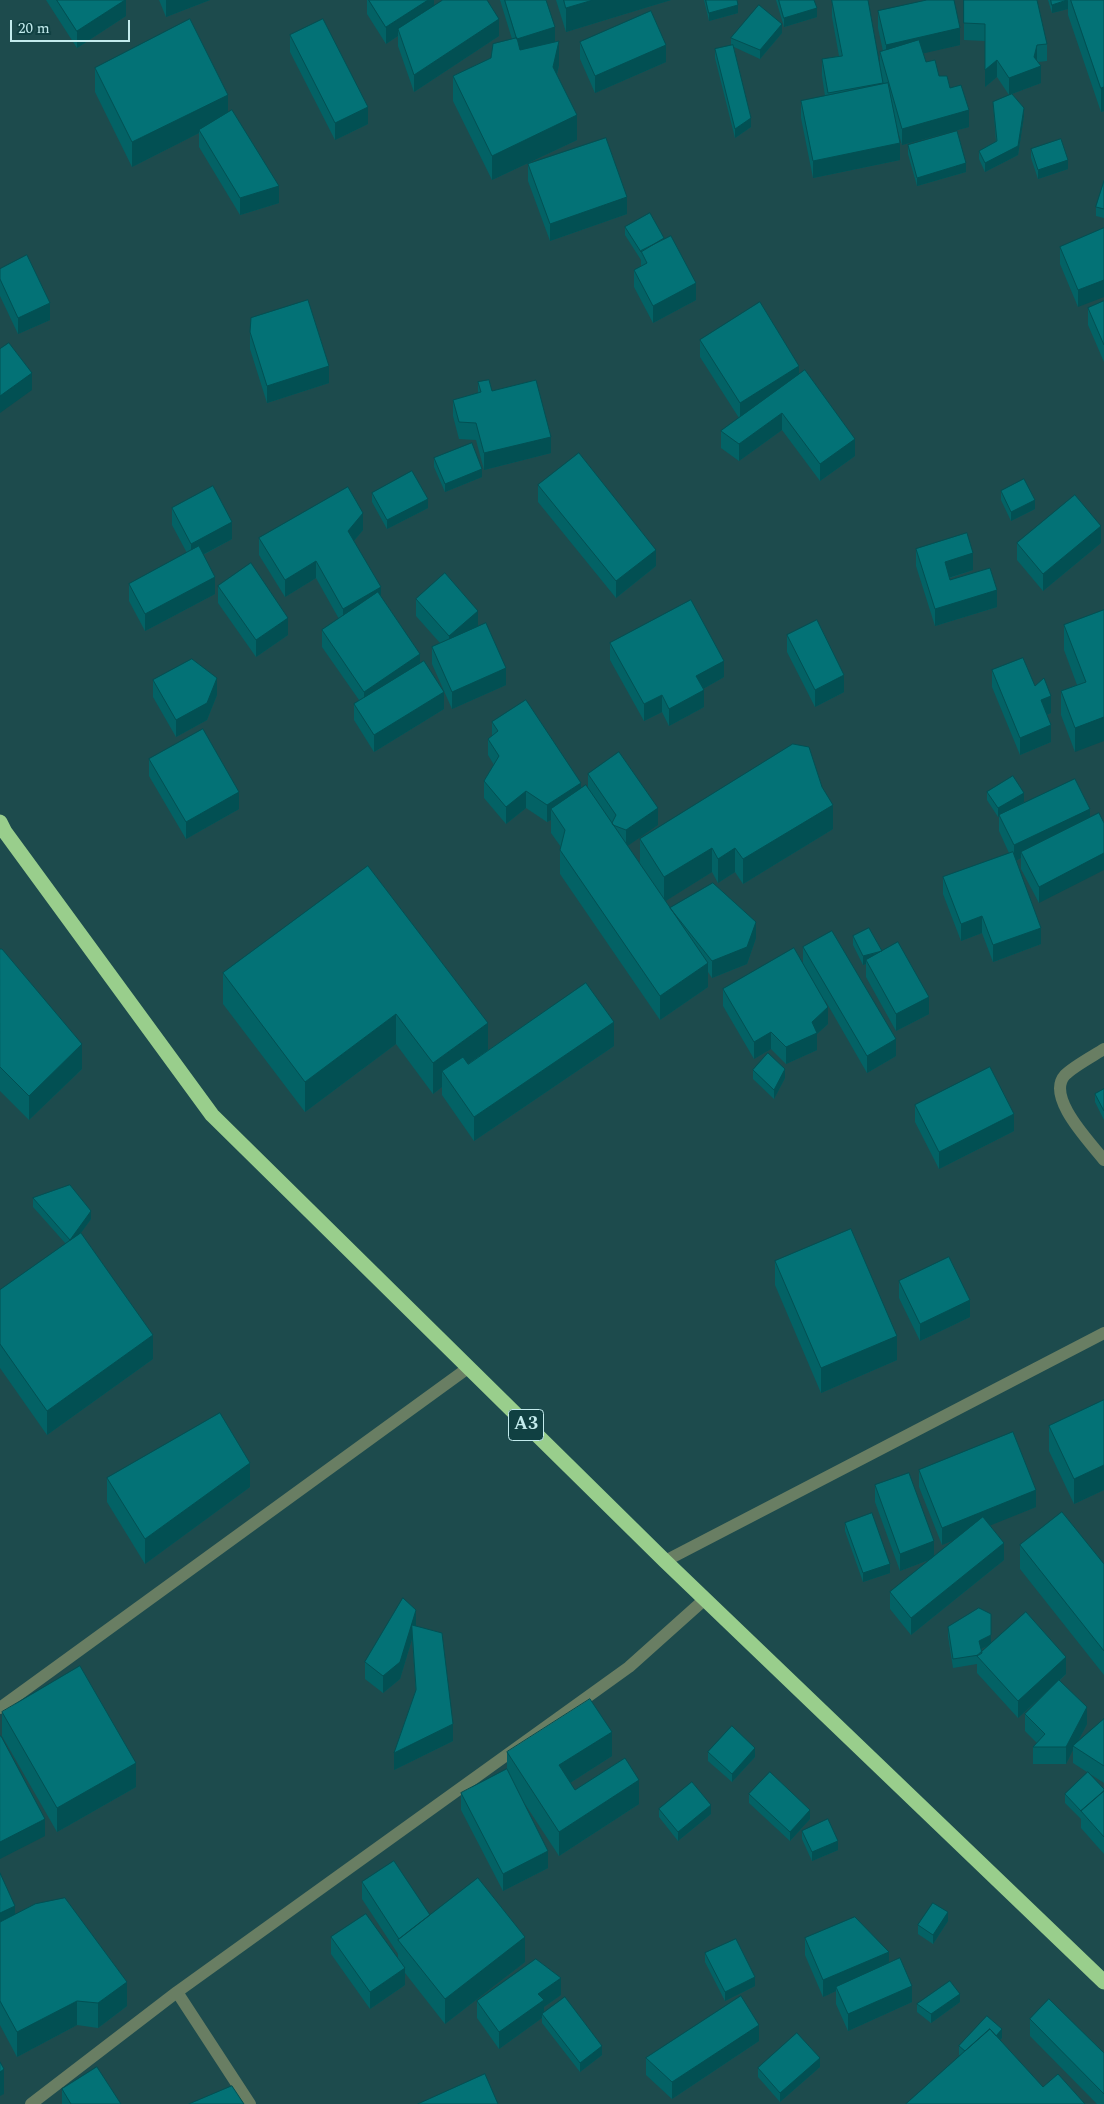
<!DOCTYPE html>
<html>
<head>
<meta charset="utf-8">
<style>
	body { margin:0 }
	#map { position:relative; width:1104px; height:2104px; overflow:hidden; background:#1d4b4d; font-family:Spectral,serif }
	canvas { display:block }
	.scale { position:absolute; left:10px; top:20px; width:120px; height:22px; box-sizing:border-box; border:2px solid #c3ebed; border-top:0; padding-left:6px; font-size:15px; line-height:18px; white-space:nowrap; color:#c3ebed; -webkit-text-stroke:4px #104042; paint-order:stroke }
</style>
</head>
<body>
<div id="map">
<canvas width="1104" height="2104"></canvas>
<div class="scale">20 m</div>
</div>
<script>
const c = document.querySelector('canvas').getContext('2d');
c.lineJoin = 'round';
function stroke(path, color, width, dash) {
  c.strokeStyle = color;
  c.lineWidth = width;
  c.lineCap = dash ? 'butt' : 'round';
  c.setLineDash(dash || []);
  c.stroke(path);
}
function paint(path, color) {
  c.fillStyle = color;
  c.fill(path, 'evenodd');
}
function label(font, color, halo, rows, align = 'center') {
  c.font = font + ' Spectral,serif';
  c.lineWidth = 5;
  c.setLineDash([]);
  c.textBaseline = 'middle';
  c.strokeStyle = halo;
  c.fillStyle = color;
  for (const [text, x, y, turn = 0] of rows) {
    c.save();
    c.translate(x, y);
    c.rotate((+turn || 0) * Math.PI / 180);
    c.textAlign = isNaN(turn) ? turn : align;
    if (halo) c.strokeText(text, 0, 0);
    c.fillText(text, 0, 0);
    c.restore();
  }
}
stroke(new Path2D(`
	M1104,1049C1093,1056 1074,1066 1065,1075C1045,1097 1091,1143 1104,1160
	M665,1561L1104,1333
	M0,1708L468,1368
	M177,1992L250,2104
	M31,2104L177,1992L629,1667L705,1599`), '#697e63', 12);
stroke(new Path2D(`
	M0,822L5,832L212,1115L665,1561L1104,1982`), '#99ce8c', 15);
paint(new Path2D(`
	M46,0H126V16L77,48Z
	M159,0H210L166,17Z
	M367,0H434V6L499,36L414,92L398,46V36L386,44L367,14Z
	M500,0H546L559,65L557,75L577,140L492,180L453,101V76L491,58L512,39Z
	M556,0H671L566,32Z
	M704,0H737L738,13L709,21Z
	M776,0H814L817,17L784,27Z
	M832,0L880,65V52L883,51L878,28V11L960,45L923,53L926,62L950,88L969,127L902,145L897,128L900,160L813,178L801,118V101L825,96L822,76V59L839,56L832,17Z
	M964,0L1047,44V61L1038,62L1041,83L1009,95L997,77L985,87V41L964,40Z
	M1048,0H1104V111L1101,112L1068,15V9L1052,13Z
	M782,33L760,59L734,47L751,127L735,138L715,58V49L731,45V38Z
	M290,35L368,124L335,140L290,52Z
	M580,42L666,62L595,93L580,59Z
	M95,68L228,113L279,203L240,215L199,147V133L132,167L95,92Z
	M993,102L1024,116L1018,155L985,172L979,159V151L996,142Z
	M908,145L966,172L917,186L908,154Z
	M1031,149L1068,169L1038,179L1031,158Z
	M528,164L627,214L550,241L528,181Z
	M1104,181V218L1096,216V207Z
	M625,227L664,239L696,300L653,323L634,287V270L641,266V260L625,235Z
	M1104,228L1078,307L1060,264V247Z
	M0,269L50,320L18,334L0,296Z
	M1104,301V362L1088,325V308Z
	M250,332L329,383L267,403L250,349Z
	M700,340L799,375L855,456L820,481L782,430L739,461L721,448V431L739,418L700,357Z
	M478,382L492,391L551,453L484,470L476,440L459,439L453,416V400L478,393Z
	M434,458L482,477L445,492L434,467Z
	M538,485L656,566L616,598L538,502Z
	M1001,491L1035,509L1011,521L1001,500Z
	M372,493L428,508L387,529L372,502Z
	M172,508L232,539L203,555L215,594L145,631L129,601V584L187,553L172,525Z
	M363,530L354,541L381,598L420,663L444,709L374,752L354,720V704L359,700L322,647V630L339,619L316,578L285,597L259,555V538Z
	M1017,543H1101L1043,591L1017,560Z
	M916,549L973,570L950,578V580L997,607L935,626L916,566Z
	M218,586L288,635L256,657L218,603Z
	M416,599L478,626L506,685L452,709L432,664V647L440,643L416,616Z
	M1104,610L1075,752L1061,715V691L1077,685L1064,650V625Z
	M787,635L844,692L815,707L787,652Z
	M610,643L724,677L703,689L704,707L669,726L662,712L644,721L610,660Z
	M992,670L1035,686L1051,713L1047,715L1051,742L1020,755L992,687Z
	M153,680L217,695L207,720L176,737L153,697Z
	M492,722L581,788H588V774L658,825L627,846L640,863V839L833,829L743,884L735,872L718,883L712,872L665,901L670,908L756,938L747,964L712,978L708,972V987L660,1020L560,874V850L561,847L551,833V820L547,822L526,808L506,824L484,798V781L494,765L488,755V739L492,736Z
	M149,759L239,809L186,839L149,776Z
	M1075,779L1039,903L1021,869V858L1016,861L1041,944L993,962L982,933L961,941L943,894V877L1009,853L999,831V816L998,817L987,800V792L1024,802L1012,808Z
	M368,866L488,1051L614,1046L474,1141L442,1095V1087L433,1094L396,1044L305,1112L223,1004V973Z
	M853,936L882,951L929,1014L896,1031L866,977V964L863,965L853,945Z
	M803,947L896,1056L867,1073L825,1000L828,1024L817,1034V1050L786,1064L771,1049L754,1059L723,1006V989L803,964Z
	M0,949L82,1069L29,1120L0,1091Z
	M753,1070L785,1078L774,1099L753,1079Z
	M1104,1089V1120L1095,1102V1094Z
	M915,1105L1014,1131L939,1169L915,1122Z
	M33,1198L91,1219L80,1234L153,1359L47,1435L0,1368V1290L66,1244L33,1207Z
	M775,1261L897,1360L821,1393L775,1285Z
	M899,1281L970,1317L920,1341L899,1298Z
	M1104,1400V1490L1074,1504L1049,1451V1426Z
	M919,1470L1036,1507L990,1525L1004,1560L911,1635L890,1609V1592L929,1560L900,1571L875,1502V1485L934,1556L956,1539L942,1545L919,1487Z
	M107,1478L250,1487L145,1564L107,1502Z
	M845,1523L890,1573L863,1582L845,1531Z
	M1020,1545L1104,1564V1675L1020,1569Z
	M416,1626L453,1741L394,1770L416,1692L412,1639L400,1679L383,1693L365,1679V1662Z
	M948,1627L991,1644L981,1649L982,1653L1066,1674L1060,1680L1087,1724L1077,1743L1104,1719V1783L1073,1763V1750L1066,1764H1033V1747L1037,1743L1025,1731V1714L1049,1690L1018,1718L977,1673V1664L953,1668L948,1636Z
	M2,1712L136,1787L57,1832L2,1736Z
	M507,1752L612,1756L570,1783L575,1790L639,1804L559,1856L521,1798L548,1868L503,1891L461,1810V1793L507,1771Z
	M708,1752L755,1757L732,1782L708,1761Z
	M1104,1789V1854L1081,1828V1819L1065,1803V1794Z
	M749,1794L810,1819L790,1841L749,1803Z
	M659,1809L711,1814L678,1841L659,1817Z
	M802,1831L838,1850L812,1861L802,1839Z
	M0,1873L15,1914L127,2006L98,2028L77,2025L17,2057L0,2025Z
	M362,1882L430,1915L525,1962L445,2024L405,1973V1985L370,2009L331,1954V1937L398,1958V1954L362,1899Z
	M948,1921L933,1944L918,1934V1925Z
	M805,1938L889,1963L912,2002L848,2031L836,2004V1991L823,1997L805,1955Z
	M705,1953L755,1986L725,2001L705,1962Z
	M561,1995L544,2007V2013L602,2055L580,2072L542,2023V2018L499,2049L477,2018V2001Z
	M960,2002L931,2023L917,2012V2004Z
	M1030,2019L1104,2053V2104H1097L1030,2036Z
	M1002,2038L1000,2040L1043,2087L959,2055V2046Z
	M759,2041L672,2099L646,2075V2058Z
	M820,2067L780,2102L758,2077V2068Z
	M62,2089L121,2104H62Z`), '#036265');
paint(new Path2D(`
	M125,0H126V16L77,48V31Z
	M166,0H210L166,17Z
	M428,0H434V13L398,29V36L386,44V27Z
	M593,0H671L566,32V8Z
	M1068,0V9L1052,13V5Z
	M738,5V13L709,21V13Z
	M817,8V17L784,27V18Z
	M499,19V36L414,92V75Z
	M782,24V33L760,59V50Z
	M555,27V44L517,56V39Z
	M960,28V45L886,62V45Z
	M559,41V65L553,91V67Z
	M666,45V62L595,93V76Z
	M1037,45V62L1041,66V83L1009,95V78L1034,57Z
	M997,60V77L985,87V70Z
	M1104,87V111L1101,112V88Z
	M228,95V119L199,130V133L132,167V142Z
	M368,107V124L335,140V123Z
	M1024,108V116L1018,155L985,172V163Z
	M969,110V127L902,145V129Z
	M577,115V140L492,180V156Z
	M751,118V127L735,138V129Z
	M900,143V160L813,178V161Z
	M1068,160V169L1038,179V170Z
	M966,163V172L917,186V178Z
	M279,186V203L240,215V198Z
	M627,197V214L550,241V224Z
	M1104,280V297L1078,307V290Z
	M696,283V300L653,323V306Z
	M50,303V320L18,334V318Z
	M329,366V383L267,403V386Z
	M799,366V383L740,420V403Z
	M32,373V390L0,413V396Z
	M782,413V430L739,461V444Z
	M551,437V453L484,470V453Z
	M855,439V456L820,481V464Z
	M482,469V477L445,492V484Z
	M428,499V508L387,529V520Z
	M1035,500V509L1011,521V512Z
	M363,513V530L348,548V531Z
	M232,522V539L191,561V544Z
	M1101,526V543L1043,591V574Z
	M656,550V566L616,598V581Z
	M973,553V570L945,579V562Z
	M316,561V578L285,597V580Z
	M215,577V594L145,631V614Z
	M381,587V604L343,626V609Z
	M997,590V607L935,626V609Z
	M478,611V628L449,653V636Z
	M288,618V635L256,657V640Z
	M420,654V671L364,709V692Z
	M724,661V677L696,693V676Z
	M506,668V685L452,709V692Z
	M844,675V692L815,707V690Z
	M217,678V695L207,720L176,737V720Z
	M704,690V707L669,726V709Z
	M444,692V709L374,752V735Z
	M662,695V712L644,721V704Z
	M1051,696V713L1041,717V700Z
	M1104,717V741L1075,752V728Z
	M1051,725V742L1020,755V738Z
	M581,783V800L551,809V820L547,822V805Z
	M526,791V808L506,824V807Z
	M239,792V809L186,839V822Z
	M1024,793V802L1000,816L999,815V816L998,817V808Z
	M833,805V829L743,884V859Z
	M658,808V825L626,847V830Z
	M1090,809V826L1021,852V858L1014,862V845Z
	M712,848V872L664,902V877Z
	M735,848V872L718,883V859Z
	M1104,853V870L1039,903V887Z
	M982,916V933L961,941V924Z
	M756,922V938L747,964L712,978V961Z
	M1041,928V944L993,962V945Z
	M882,952L866,960V964L863,965V956Z
	M708,963V987L660,1020V996Z
	M929,997V1014L896,1031V1014Z
	M828,1007V1024L817,1034V1050L786,1064V1047Z
	M396,1014V1044L305,1112V1082Z
	M614,1022V1046L474,1141V1117Z
	M488,1023V1054L450,1082L442,1071V1087L433,1094V1063Z
	M771,1032V1049L754,1059V1042Z
	M896,1039V1056L867,1073V1056Z
	M82,1044V1069L29,1120V1096Z
	M785,1069V1078L774,1099V1090Z
	M1014,1114V1131L939,1169V1152Z
	M91,1211V1219L70,1248V1240Z
	M970,1300V1317L920,1341V1324Z
	M153,1335V1359L47,1435V1411Z
	M897,1336V1360L821,1393V1368Z
	M250,1463V1487L145,1564V1539Z
	M1104,1465V1490L1074,1504V1479Z
	M1036,1490V1507L942,1545V1528Z
	M934,1541V1558L900,1571V1554Z
	M1004,1543V1560L911,1635V1618Z
	M890,1564V1573L863,1582V1573Z
	M416,1610V1626L412,1625V1639L400,1679L383,1693V1676Z
	M991,1635V1644L979,1650V1641Z
	M1066,1657V1674L1018,1718V1701Z
	M1087,1707V1724L1075,1747L1073,1746V1750L1066,1764V1747Z
	M453,1724V1741L394,1770V1753Z
	M612,1732V1756L559,1790V1765Z
	M755,1748V1757L732,1782V1774Z
	M136,1763V1787L57,1832V1808Z
	M639,1780V1804L559,1856V1832Z
	M711,1805V1814L678,1841V1832Z
	M810,1810V1819L790,1841V1832Z
	M45,1819V1836L0,1859V1842Z
	M838,1841V1850L812,1861V1852Z
	M548,1851V1868L503,1891V1874Z
	M15,1906V1930L0,1937V1913Z
	M948,1912V1921L933,1944V1935Z
	M525,1937V1962L445,2024V1999Z
	M889,1952V1969L836,1987V1991L823,1997V1980Z
	M405,1968V1985L370,2009V1992Z
	M755,1977V1986L725,2001V1992Z
	M561,1978V1995L544,2007V2016L542,2014V2018L499,2049V2032L538,1994Z
	M127,1982V2006L98,2028V2003Z
	M912,1986V2002L848,2031V2014Z
	M960,1994V2002L931,2023V2014Z
	M77,2001V2025L17,2057V2032Z
	M759,2025V2041L672,2099V2082Z
	M1002,2029V2038L973,2068V2059Z
	M602,2046V2055L580,2072V2063Z
	M820,2058V2067L780,2102V2093Z
	M4,2069V2094L0,2096V2072Z`), '#025053');
const building = new Path2D(`
	M57,0H125L77,31Z
	M369,0H428L386,27Z
	M443,0H487L499,19L414,75L398,29Z
	M505,0H546L555,27L517,39Z
	M564,0H593L566,8Z
	M706,0H737L738,5L709,13Z
	M779,0H814L817,8L784,18Z
	M832,0H868L883,83L828,93L822,59L842,56Z
	M927,0H954L960,28L886,45L878,11Z
	M964,0H1037L1047,44L1037,45L1034,57L1041,66L1009,78L997,60L985,70V24L964,23Z
	M1051,0H1067L1052,5Z
	M1071,0H1104V87L1101,88Z
	M759,5L782,24L760,50L731,38Z
	M651,11L666,45L595,76L580,42Z
	M190,19L228,95L132,142L95,68Z
	M323,19L368,107L335,123L290,35Z
	M517,38L520,50L559,41L553,67L577,115L492,156L453,76L491,58L493,44Z
	M919,40L926,62L935,60L939,76H947L950,88L961,85L969,110L902,129L880,52Z
	M733,45L751,118L735,129L715,49Z
	M888,83L900,143L813,161L801,101Z
	M1012,94L1024,108L1018,146L985,163L979,151L997,141L993,102Z
	M232,110L279,186L240,198L199,130Z
	M957,131L966,163L917,178L908,145Z
	M606,138L627,197L550,224L528,164Z
	M1061,139L1068,160L1038,170L1031,149Z
	M1104,181V209L1096,207Z
	M650,213L664,238L641,252L625,227Z
	M1104,228V280L1078,290L1060,247Z
	M671,236L696,283L653,306L634,270L647,263L641,251Z
	M27,255L50,303L18,318L0,279V269Z
	M308,300L329,366L267,386L250,332L251,318Z
	M1104,301V345L1088,308Z
	M760,302L799,366L740,403L700,340Z
	M9,343L32,373L0,396V349Z
	M805,370L855,439L820,464L782,413L739,444L721,431Z
	M489,380L492,391L536,380L551,437L484,453L476,423L459,422L453,400L481,392L478,382Z
	M472,443L482,469L445,484L434,458Z
	M579,453L656,550L616,581L538,485Z
	M412,471L428,499L387,520L372,493Z
	M1024,479L1035,500L1011,512L1001,491Z
	M213,486L232,522L191,544L172,508Z
	M348,487L363,513L348,531L381,587L343,609L316,561L285,580L259,538Z
	M1075,495L1101,526L1043,574L1017,543Z
	M967,533L973,553L945,562L950,580L990,568L997,590L935,609L916,549Z
	M199,546L215,577L145,614L129,584Z
	M251,563L288,618L256,640L218,586Z
	M445,573L478,611L449,636L416,599Z
	M378,592L420,654L364,692L322,630Z
	M691,600L724,661L696,676L704,690L669,709L662,695L644,704L610,643Z
	M1104,610V717L1075,728L1061,691L1086,682L1064,625Z
	M817,620L844,675L815,690L787,635Z
	M486,623L506,668L452,692L432,647Z
	M1023,658L1035,686L1044,678L1051,696L1041,700L1051,725L1020,738L992,670Z
	M192,659L217,678L207,703L176,720L153,680Z
	M424,661L444,692L374,735L354,704Z
	M526,700L581,783L547,805L526,791L506,807L484,781L499,756L488,739L498,731L492,722Z
	M203,729L239,792L186,822L149,759Z
	M793,744L809,747L822,787L833,805L743,859L735,848L718,859L712,848L664,877L640,839Z
	M619,752L658,808L626,830L613,825L612,823L616,815L588,774Z
	M1013,776L1024,793L998,808L987,792Z
	M1075,779L1090,809L1014,845L999,815Z
	M586,785L708,963L660,996L560,850L565,830L551,809Z
	M1099,813L1104,823V853L1039,887L1021,852Z
	M1013,852L1041,928L993,945L982,916L961,924L943,877Z
	M368,866L488,1023L433,1063L396,1014L305,1082L223,973Z
	M713,883L756,922L747,947L712,961L670,908Z
	M869,928L882,951L863,956L853,936Z
	M832,931L896,1039L867,1056L803,947Z
	M898,942L929,997L896,1014L866,960Z
	M794,948L828,1007L812,1022L817,1033L786,1047L771,1032L754,1042L723,989Z
	M0,949H2L82,1044L29,1096L0,1067Z
	M586,983L614,1022L474,1117L442,1071L463,1057L468,1064Z
	M768,1053L785,1069L774,1090L753,1070Z
	M990,1067L1014,1114L939,1152L915,1105Z
	M1104,1089V1111L1095,1094Z
	M70,1185L91,1211L70,1240L33,1198Z
	M851,1229L897,1336L821,1368L775,1261Z
	M81,1233L153,1335L47,1411L0,1344V1290Z
	M949,1257L970,1300L920,1324L899,1281Z
	M1104,1400V1465L1074,1479L1049,1426Z
	M220,1413L250,1463L145,1539L107,1478Z
	M1013,1432L1036,1490L942,1528L919,1470Z
	M909,1473L934,1541L900,1554L875,1485Z
	M1062,1512L1104,1564V1651L1020,1545Z
	M872,1513L890,1564L863,1573L845,1523Z
	M983,1517L1004,1543L911,1618L890,1592Z
	M403,1598L416,1610L400,1662L383,1676L365,1662Z
	M979,1608L991,1614V1635L979,1641L982,1653L979,1655L953,1659L948,1627Z
	M1026,1612L1066,1657L1018,1701L977,1656Z
	M412,1625L442,1633L453,1724L394,1753L416,1690Z
	M80,1666L136,1763L57,1808L2,1712Z
	M1059,1680L1087,1707L1066,1747H1033L1045,1734L1025,1714Z
	M590,1699L612,1732L559,1765L575,1790L625,1758L639,1780L559,1832L507,1752Z
	M1104,1719V1766L1073,1746Z
	M732,1726L755,1748L732,1774L708,1752Z
	M0,1736H1L45,1819L0,1842Z
	M507,1769L548,1851L503,1874L461,1793Z
	M770,1772L810,1810L790,1832L749,1794Z
	M1088,1772L1104,1789V1791L1081,1811L1065,1794Z
	M692,1782L711,1805L678,1832L659,1809Z
	M1104,1791V1837L1081,1811Z
	M828,1819L838,1841L812,1852L802,1831Z
	M394,1861L430,1915L399,1939L362,1882Z
	M0,1873L15,1906L0,1913Z
	M478,1878L525,1937L445,1999L398,1940Z
	M65,1898L127,1982L98,2003L77,2001L17,2032L0,2001V1922L35,1904Z
	M933,1903L948,1912L933,1935L918,1925Z
	M366,1914L405,1968L370,1992L331,1937Z
	M855,1917L889,1952L823,1980L805,1938Z
	M736,1939L755,1977L725,1992L705,1953Z
	M900,1958L912,1986L848,2014L836,1987Z
	M536,1959L561,1978L538,1994L544,2000L499,2032L477,2001Z
	M950,1981L960,1994L931,2014L917,2004Z
	M741,1996L759,2025L672,2082L646,2058Z
	M565,1997L602,2046L580,2063L542,2014Z
	M1049,1999L1104,2053V2094L1030,2019Z
	M987,2016L1002,2029L996,2036L990,2029L965,2051L959,2046Z
	M990,2029L1043,2087L1058,2074L1085,2104H906Z
	M797,2033L820,2058L780,2093L758,2068Z
	M0,2062L4,2069L0,2072Z
	M97,2067L121,2104H71L62,2089Z
	M485,2074L498,2104H418Z
	M232,2086L244,2104H189Z`);
paint(building, '#037276');
stroke(building, '#025053', 1);
for (const [x, y, w] of [
	[526,1425,35]
]) {
  const box = new Path2D();
  box.roundRect(x - w / 2, y - 15.5, w, 31, 4);
  c.fillStyle = '#104042';
  c.fill(box);
  stroke(box, '#c3ebed', 1);
}
label('bold 18px', '#c3ebed', null, [
	["A3",526,1425]
]);
</script>
</body>
</html>
